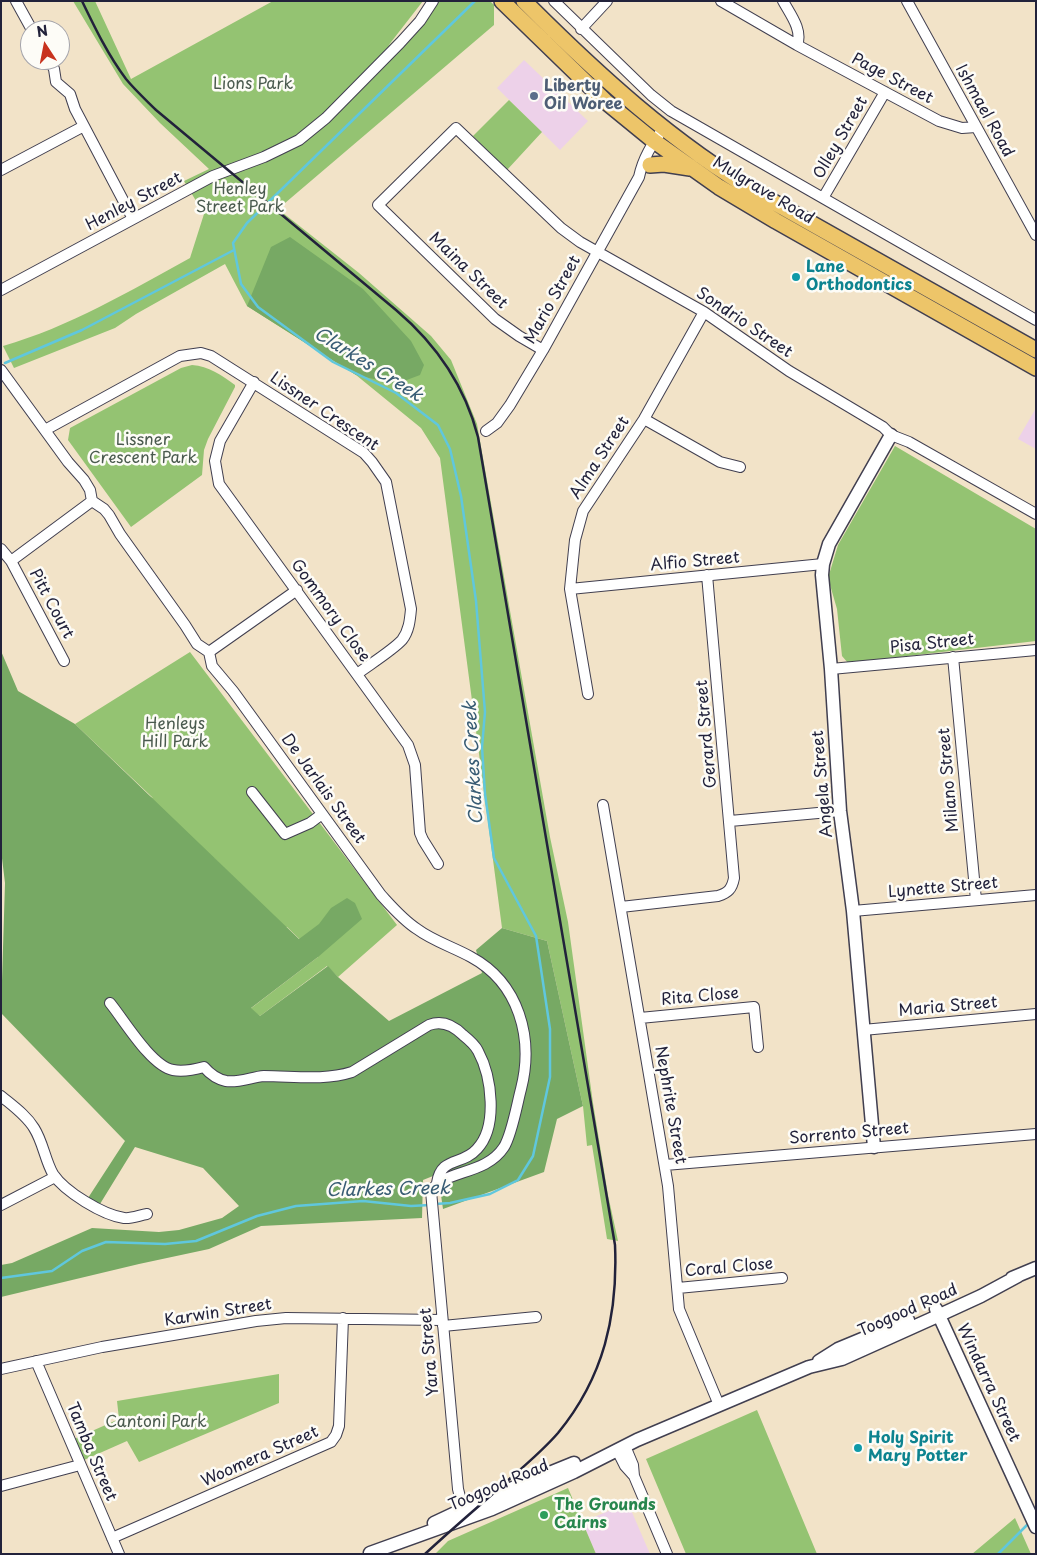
<!DOCTYPE html>
<html>
<head>
<meta charset="utf-8">
<style>
	body { margin:0 }
	#map { position:relative; width:1037px; height:1555px; overflow:hidden; background:#f2e3c8; font-family:"Playpen Sans",sans-serif }
	canvas { display:block }
	.frame { position:absolute; inset:0; border:2px solid #22223b; pointer-events:none }
	.north { position:absolute; left:20px; top:20px; width:50px; height:50px; box-sizing:border-box; background:#fdfcf7; border:1px solid #a5a5ac; border-radius:50%; rotate:349deg; font-size:14px; font-weight:700; line-height:20px; text-align:center; color:#22223b }
	.north::after { content:''; display:block; margin:auto; width:18px; height:22px; background:#c8321e; clip-path:polygon(50% 0,100% 100%,50% 72%,0 100%) }
</style>
</head>
<body>
<div id="map">
<canvas width="1037" height="1555"></canvas>
<div class="frame"></div>
<div class="north">N</div>
</div>
<script>
const c = document.querySelector('canvas').getContext('2d');
c.lineJoin = 'round';
function paint(path, color) {
  c.fillStyle = color;
  c.fill(path, 'evenodd');
}
function stroke(path, color, width, dash) {
  c.strokeStyle = color;
  c.lineWidth = width;
  c.lineCap = dash ? 'butt' : 'round';
  c.setLineDash(dash || []);
  c.stroke(path);
}
function label(font, color, halo, rows, align = 'center') {
  c.font = font + ' "Playpen Sans",sans-serif';
  c.lineWidth = 5;
  c.setLineDash([]);
  c.textBaseline = 'middle';
  c.strokeStyle = halo;
  c.fillStyle = color;
  for (const [text, x, y, turn = 0] of rows) {
    c.save();
    c.translate(x, y);
    c.rotate((+turn || 0) * Math.PI / 180);
    c.textAlign = isNaN(turn) ? turn : align;
    if (halo) c.strokeText(text, 0, 0);
    c.fillText(text, 0, 0);
    c.restore();
  }
}
paint(new Path2D(`
	M524,60L588,121L560,150L497,88Z
	M1036,408V449L1018,439Z
	M628,1503L650,1554H596L582,1522Z`), '#edd1e9');
paint(new Path2D(`
	M73,1H95L131,79L273,1H423L388,46L436,1H490L494,5V25L278,209L359,273L431,336L451,360L477,424L550,837L568,922L593,1103L608,1195L618,1241L607,1239L592,1145L587,1146L583,1106L547,941L502,928L440,458L421,428L356,375L247,306L225,264L136,314L115,328L14,368L3,346C69,327 130,291 190,258L204,214L184,181L209,169L160,123L123,84Z
	M509,100L542,132L507,170L473,136Z
	M192,365C209,366 221,375 235,385V387L208,439L204,450L202,475L131,527L68,440L70,428L181,368Z
	M895,446L1036,529V641L848,663L842,656L837,609L828,578L838,545Z
	M190,652L397,925L338,977L327,966L260,1016L250,1009L318,957L287,927H284L214,858L1,850V727L153,798L75,724Z
	M279,1374V1403L139,1462L127,1441L84,1460L74,1439L119,1419L117,1401Z
	M757,1410L817,1554H686L646,1459Z
	M568,1488L596,1554H435L448,1541Z
	M1015,1518L1031,1554H972Z`), '#94c372');
paint(new Path2D(`
	M290,237L363,289L411,341L424,365L420,375L396,384L356,375L247,306L271,247Z
	M1,651L18,691L75,724L299,939L319,924L331,908L347,898L355,903L362,919L318,957L251,1008L260,1016L328,966L338,977L389,1021L482,973L476,950L502,928L547,941L583,1106L557,1119L544,1172L443,1209L438,1174L423,1180L422,1218L261,1226L209,1249L139,1264L1,1297V1265L12,1263L92,1228L159,1232L179,1230L222,1218L239,1206L203,1168L135,1147L100,1204L88,1198L125,1141L1,1013L5,883L1,850Z`), '#77a964');
stroke(new Path2D(`
	M5,363L82,330L234,250
	M435,1204L450,1203L490,1194L518,1180L533,1156L550,1077V1029L536,936L494,858L485,794L482,747L485,712L476,601L461,496L450,449L438,425L396,393L333,362L258,307L241,284L233,243L247,223L475,1
	M1,1278L52,1271L82,1251L106,1242L165,1244L196,1241L257,1216L296,1206L363,1201L411,1206L430,1205
	M998,1554L1029,1523`), '#60c7dd', 2.5);
const minor = new Path2D(`
	M16,1L32,30
	M554,1L651,95L671,111L1036,320
	M721,1L797,45L939,121L962,128L976,127
	M783,1C790,14 803,30 797,45
	M907,1L1036,235
	M581,29L607,1
	M49,60L54,69L56,82L70,94L75,109L133,219
	M1,170L84,126
	M823,198L885,92
	M1,290L213,176L264,157L299,140L326,118L400,43L420,21L433,1
	M543,350L519,336L495,319L378,205L456,128L561,228L580,242L704,312L789,371L883,427L891,435L909,442L1036,514
	M1,370L68,462L84,480L90,490L92,501L104,509L109,515L120,534L185,625L197,644L209,652L212,666L233,691L381,895C392,907 403,920 417,929C433,941 453,947 471,957C519,983 534,1038 521,1089C517,1104 512,1134 504,1147C485,1176 445,1169 431,1191L458,1489L463,1509
	M254,382L220,441L215,461L219,484L408,745L415,765L420,833L423,840L438,864
	M644,419L720,462L740,467
	M45,430L180,356L201,353L211,356L364,453L372,462L386,482L411,609C410,620 409,631 402,640C393,650 369,665 357,674
	M486,431L497,423L510,405L543,350L639,177C643,158 652,144 663,129
	M1,549L11,561L64,661
	M11,561L92,501
	M570,589L823,564
	M209,652L297,590
	M953,657L976,900
	M831,669L1036,650
	M588,694L570,589L575,540L583,511L644,419L704,312
	M252,792L285,834L310,823L322,814
	M603,805L668,1186L679,1309L719,1405
	M730,821L840,811
	M621,907L718,896C728,893 732,889 734,878L707,575
	M853,911L1036,895
	M110,1003C124,1020 151,1066 173,1070C183,1072 193,1070 204,1067C210,1074 216,1079 226,1081C238,1083 252,1077 264,1076C293,1076 324,1081 352,1072L429,1025C442,1020 453,1025 463,1035C468,1039 475,1045 478,1051C492,1077 498,1127 477,1149C462,1166 441,1156 437,1183
	M640,1018L754,1007L758,1047
	M863,1030L1036,1014
	M1,1096C13,1106 26,1115 34,1128C43,1142 45,1160 53,1174C65,1192 103,1215 124,1218C131,1219 140,1215 147,1214
	M665,1165L1036,1134
	M1,1205L55,1177
	M678,1288L782,1278
	M443,1326L536,1317
	M36,1361L119,1554
	M1,1369L102,1347L256,1321L286,1318L442,1320
	M625,1446L633,1465L634,1476
	M617,1450L625,1466L634,1476L667,1554
	M1,1486L80,1465
	M112,1538L331,1442L336,1435L339,1426L343,1318`);
const tertiary = new Path2D(`
	M874,1147L853,911L840,811L831,669L822,575L823,564L829,544L891,435
	M1012,1278L1036,1268
	M936,1309L1036,1527
	M819,1361L838,1349L908,1320
	M434,1523L483,1500L574,1463
	M370,1553L492,1509L574,1472L637,1440L809,1367L842,1359L931,1319L981,1296L1018,1276`);
const primary = new Path2D(`
	M502,1L605,101L654,141L719,187L776,221L1036,368
	M524,1C597,74 672,143 761,195L1036,350
	M650,165L664,164L690,168`);
stroke(minor, '#413f50', 12);
stroke(tertiary, '#413f50', 15);
stroke(primary, '#413f50', 18);
stroke(minor, '#fff', 10);
stroke(tertiary, '#fff', 12);
stroke(primary, '#edc569', 15);
stroke(new Path2D(`
	M82,1C95,28 108,55 126,79C135,90 146,100 156,110L396,310C436,344 465,386 478,437L615,1245C618,1315 604,1377 558,1433C545,1448 529,1462 514,1475C484,1502 454,1527 425,1554`), '#22223b', 2.5);
for (const [x, y, r, color] of [
	[534,96,5,"#5c6f8a"],
	[796,277,5,"#0f9aa8"],
	[858,1448,5,"#0f9aa8"],
	[544,1515,5,"#2e9e5b"]
]) {
  const dot = new Path2D();
  dot.arc(x, y, r, 0, 2 * Math.PI);
  c.fillStyle = color;
  c.fill(dot);
  stroke(dot, '#fdfcf7', 2);
}
label('16px', '#22223b', '#fdfcf7', [
	["Page Street",892,79,28],
	["Ishmael Road",984,111,61],
	["Olley Street",841,138,-60],
	["Mulgrave Road",763,191,31],
	["Henley Street",134,202,-28],
	["Maina Street",468,271,44],
	["Mario Street",553,300,-61],
	["Sondrio Street",744,323,34],
	["Lissner Crescent",324,412,34],
	["Alma Street",600,458,-57],
	["Alfio Street",695,562,-5],
	["Pitt Court",51,604,62],
	["Gommory Close",330,611,54],
	["Pisa Street",932,644,-6],
	["Gerard Street",707,734,-95],
	["Milano Street",949,780,-95],
	["Angela Street",823,784,-95],
	["De Jarlais Street",323,789,54],
	["Lynette Street",943,888,-5],
	["Rita Close",700,997,-5],
	["Maria Street",948,1007,-5],
	["Nephrite Street",670,1105,80],
	["Sorrento Street",849,1134,-5],
	["Coral Close",729,1268,-5],
	["Toogood Road",908,1311,-24],
	["Karwin Street",218,1313,-9],
	["Yara Street",430,1352,-95],
	["Windarra Street",988,1383,65],
	["Tamba Street",91,1452,67],
	["Woomera Street",260,1457,-24],
	["Toogood Road",499,1486,-23]
]);
label('16px', '#4a5a4e', '#fdfcf7', [
	["Lions Park",253,85],
	["Henley",240,190],
	["Street Park",240,208],
	["Lissner",143,441],
	["Crescent Park",143,459],
	["Henleys",175,725],
	["Hill Park",175,743],
	["Cantoni Park",156,1423]
]);
label('bold 16px', '#4e5e75', '#fdfcf7', [
	["Liberty",544,87],
	["Oil Woree",544,105]
], 'left');
label('bold 16px', '#0d838f', '#fdfcf7', [
	["Lane",806,268],
	["Orthodontics",806,286],
	["Holy Spirit",868,1439],
	["Mary Potter",868,1457]
], 'left');
label('bold 16px', '#27864d', '#fdfcf7', [
	["The Grounds",554,1506],
	["Cairns",554,1524]
], 'left');
label('italic 18px', '#385c74', '#fdfcf7', [
	["Clarkes Creek",368,365,32],
	["Clarkes Creek",474,763,-93],
	["Clarkes Creek",388,1190,-1]
]);
</script>
</body>
</html>
